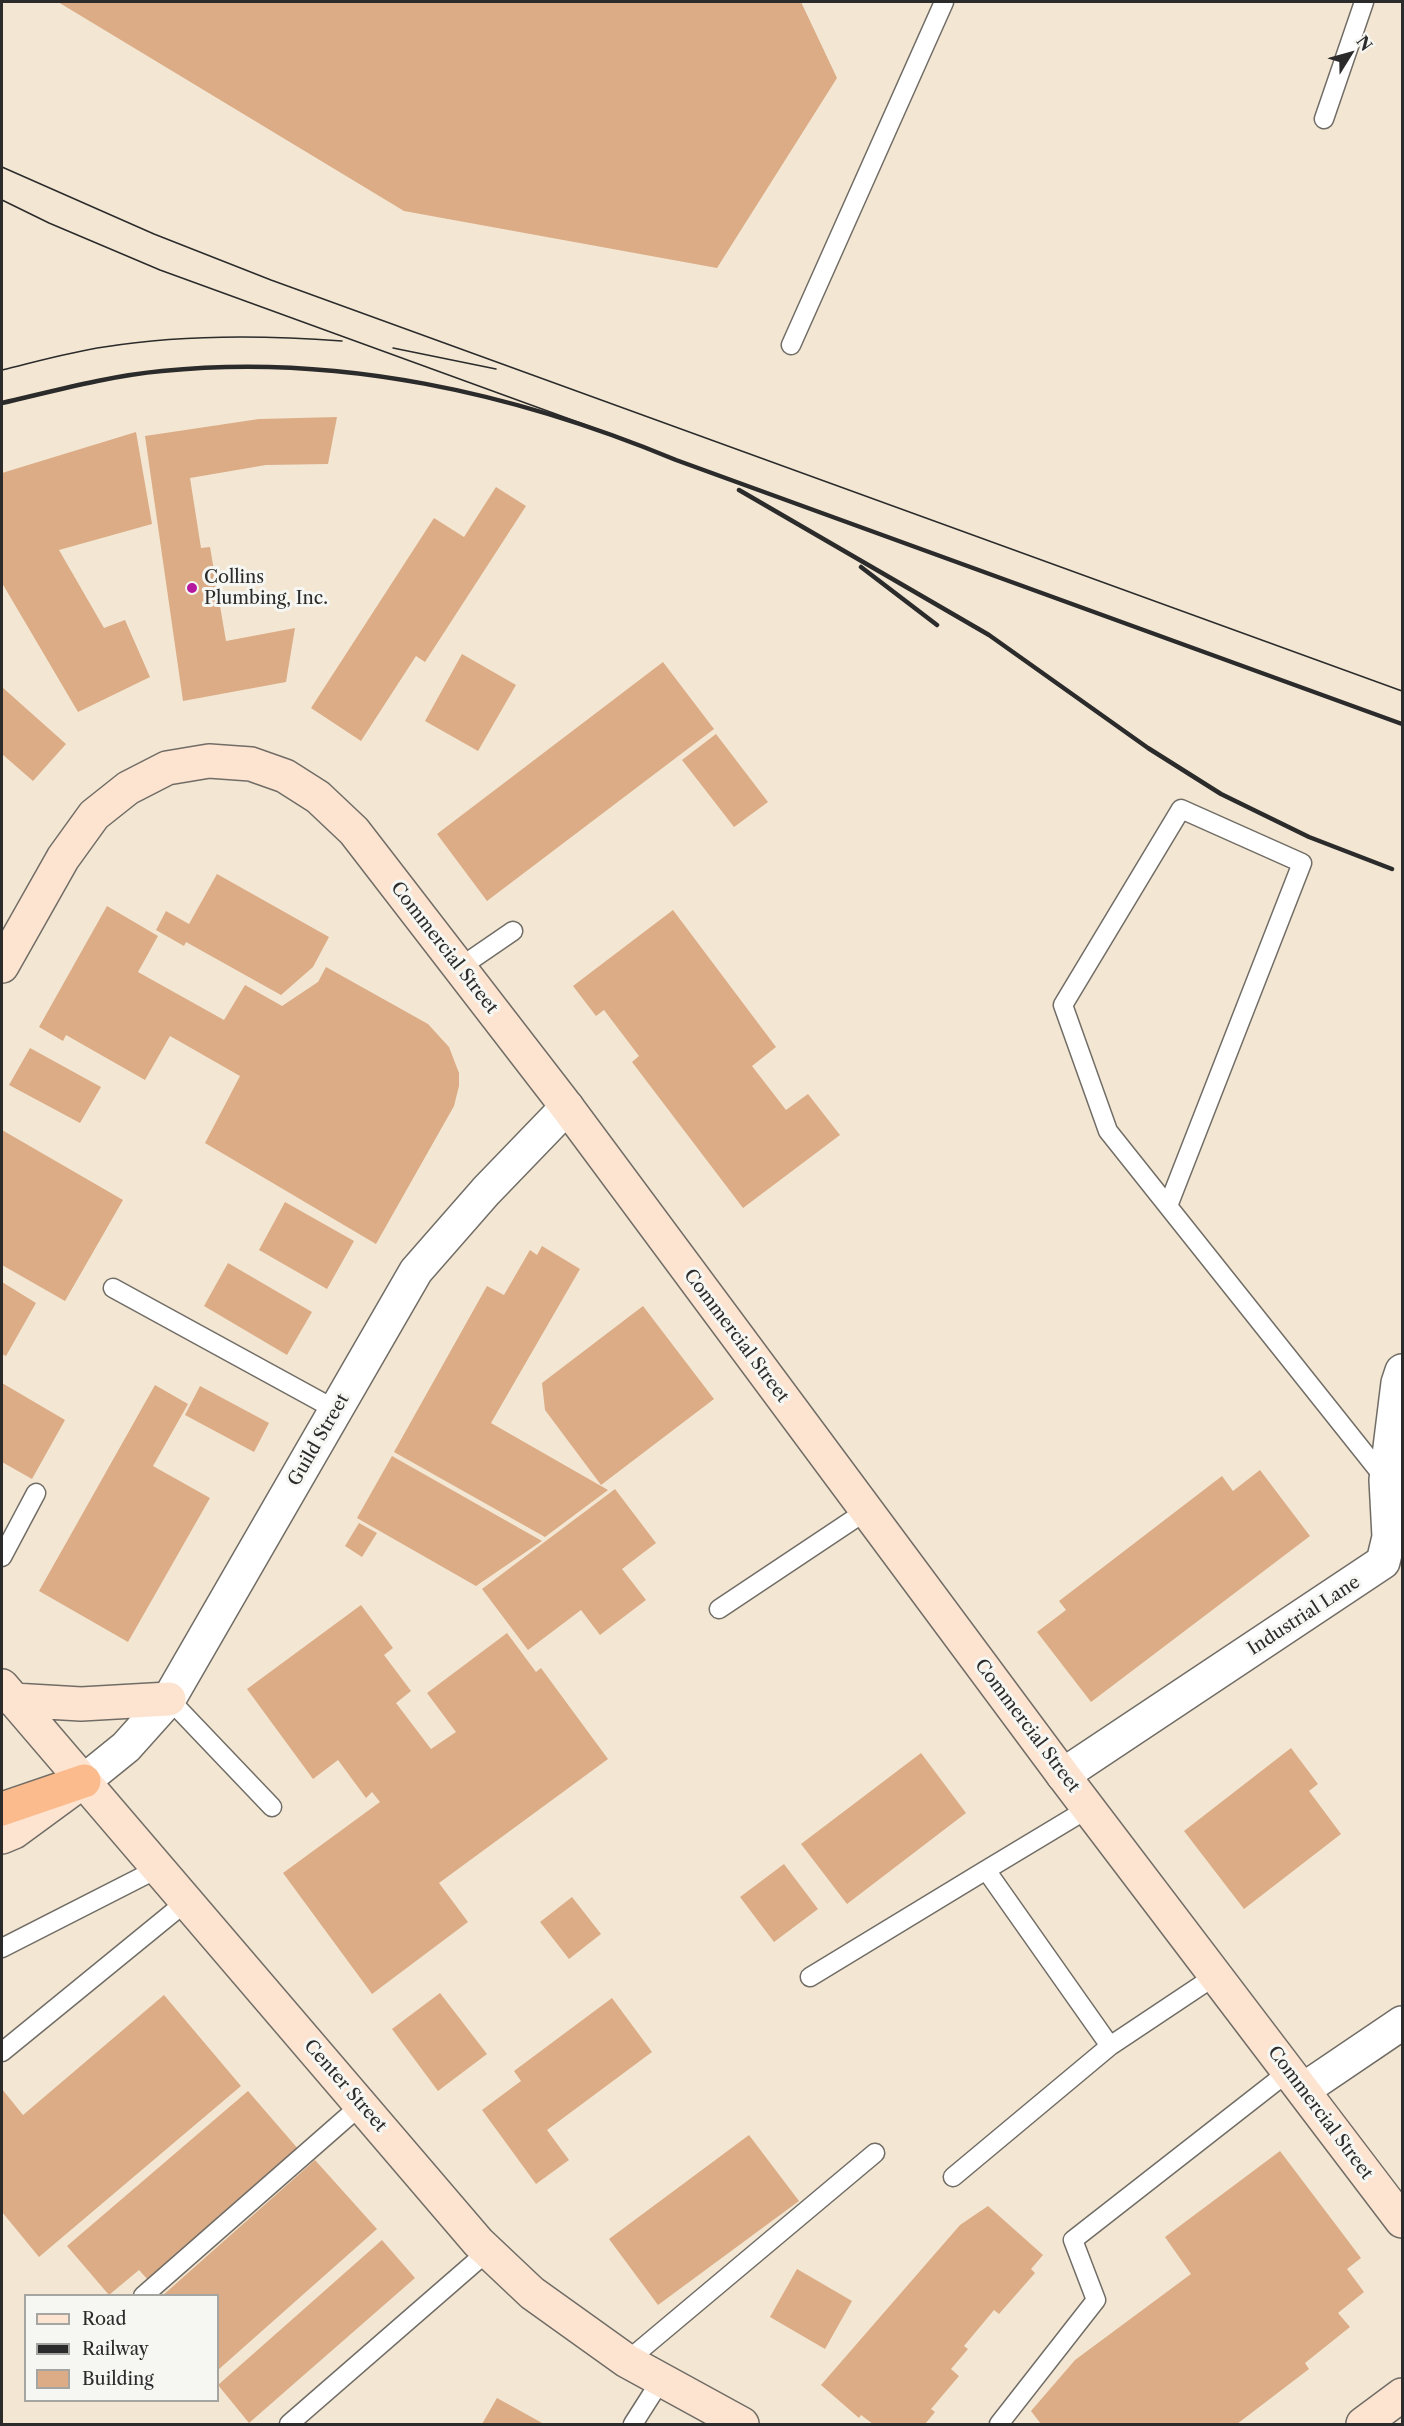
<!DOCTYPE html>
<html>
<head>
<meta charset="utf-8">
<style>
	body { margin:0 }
	#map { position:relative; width:1404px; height:2426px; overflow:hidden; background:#f3e7d3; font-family:"Libre Caslon Text",serif }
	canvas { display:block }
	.frame { position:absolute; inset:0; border:3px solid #2b2b2b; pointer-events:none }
	.legend { position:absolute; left:24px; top:2294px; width:195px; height:108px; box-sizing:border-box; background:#f6f6f2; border:2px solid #a5a5a2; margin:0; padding:8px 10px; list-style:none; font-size:18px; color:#2b2b2b }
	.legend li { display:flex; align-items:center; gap:12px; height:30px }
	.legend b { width:30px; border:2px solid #a5a5a2 }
	.north { position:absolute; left:1320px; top:24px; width:60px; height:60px; -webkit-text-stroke:4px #f6f6f2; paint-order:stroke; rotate:53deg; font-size:16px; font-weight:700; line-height:24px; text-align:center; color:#2b2b2b }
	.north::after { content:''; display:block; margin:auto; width:21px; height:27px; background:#2b2b2b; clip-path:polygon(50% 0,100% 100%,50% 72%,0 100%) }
</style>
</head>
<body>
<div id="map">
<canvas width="1404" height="2426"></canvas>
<div class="frame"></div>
<ul class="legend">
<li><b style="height:8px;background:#fde4d1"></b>Road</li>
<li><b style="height:8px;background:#2b2b2b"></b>Railway</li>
<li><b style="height:16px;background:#dbac86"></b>Building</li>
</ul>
<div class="north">N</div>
</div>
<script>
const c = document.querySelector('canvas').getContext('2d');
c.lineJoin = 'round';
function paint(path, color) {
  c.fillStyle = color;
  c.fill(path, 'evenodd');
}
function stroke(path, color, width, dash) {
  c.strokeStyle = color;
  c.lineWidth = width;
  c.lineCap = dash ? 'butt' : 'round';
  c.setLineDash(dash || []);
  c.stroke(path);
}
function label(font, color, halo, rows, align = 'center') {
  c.font = font + ' "Libre Caslon Text",serif';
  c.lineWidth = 6;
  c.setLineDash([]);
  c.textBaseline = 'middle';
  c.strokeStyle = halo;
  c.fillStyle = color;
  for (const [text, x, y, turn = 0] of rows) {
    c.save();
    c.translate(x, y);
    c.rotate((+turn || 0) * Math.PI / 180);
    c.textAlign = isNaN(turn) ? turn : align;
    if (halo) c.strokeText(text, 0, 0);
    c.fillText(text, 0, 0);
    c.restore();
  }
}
paint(new Path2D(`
	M58,2H801L837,78L717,268L404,211Z
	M337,417L328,464L266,465L190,478L201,548L210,547L226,641L295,628L286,682L183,701L145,436L259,419Z
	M136,432L152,524L59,550L104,628L125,620L150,677L78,712L2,583V473Z
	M496,487L526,506L425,662L416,656L361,741L311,708L434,518L464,537Z
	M462,654L516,685L478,751L425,721Z
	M663,662L714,729L487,901L437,834Z
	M2,687L66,744L33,781L2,754Z
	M716,734L768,802L734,827L682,760Z
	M217,874L329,937L313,967L281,995L186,942L184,946L156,930L166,911L189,924Z
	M107,906L158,936L138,972L224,1020L245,985L282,1006L318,982L326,967L428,1024L449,1047L459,1073V1086L454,1106L376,1244L205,1143L240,1076L170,1036L145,1080L66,1035L63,1041L39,1027Z
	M673,910L776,1047L752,1066L786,1110L808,1094L840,1135L743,1208L632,1062L639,1056L604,1010L596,1016L573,986Z
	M30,1048L101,1087L80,1123L9,1085Z
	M2,1130L123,1200L65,1301L2,1265Z
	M285,1202L354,1241L327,1289L259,1250Z
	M542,1246L580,1269L491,1423L608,1490L545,1537L394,1452L487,1286L504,1295L530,1250L537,1255Z
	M228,1263L312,1312L287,1355L204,1306Z
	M2,1282L36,1303L6,1356L2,1354Z
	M643,1306L714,1399L601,1485L545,1410L542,1383Z
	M2,1383L65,1420L32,1479L2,1462Z
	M155,1385L188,1404L153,1466L210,1498L128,1642L39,1591Z
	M200,1386L269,1423L254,1452L185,1415Z
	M392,1456L542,1541L476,1586L357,1518Z
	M1260,1470L1310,1536L1091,1702L1037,1632L1066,1610L1059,1601L1222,1476L1233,1491Z
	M615,1489L656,1543L622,1569L646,1600L600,1635L581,1610L528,1650L482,1589Z
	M359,1523L377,1533L362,1557L345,1546Z
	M361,1605L393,1648L384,1655L411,1691L396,1703L431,1749L456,1732L427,1693L507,1633L536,1672L541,1668L608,1759L439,1883L468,1922L372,1994L283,1873L380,1802L372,1792L366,1798L338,1760L313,1779L247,1689Z
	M1291,1748L1318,1784L1309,1791L1341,1834L1244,1909L1184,1831Z
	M921,1753L966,1813L847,1904L801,1844Z
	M784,1864L818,1909L774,1942L740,1897Z
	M572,1897L601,1934L569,1959L540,1922Z
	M440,1993L487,2054L438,2091L392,2029Z
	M164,1995L241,2086L39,2257L2,2212V2089L23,2115Z
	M612,1998L652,2052L547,2130L569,2160L536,2184L482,2110L521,2081L514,2071Z
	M248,2091L299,2150L148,2280L139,2270L109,2295L67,2246Z
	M749,2135L799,2201L658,2305L609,2239Z
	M1280,2151L1361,2258L1347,2269L1364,2292L1338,2313L1350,2327L1305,2363L1309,2369L1237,2424H1041L1031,2411L1075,2360L1191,2274L1165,2237Z
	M315,2160L377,2229L218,2370V2296H162Z
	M988,2206L1043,2255L1031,2269L1035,2273L999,2314L994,2310L964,2346L968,2349L951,2369L959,2376L931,2409L935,2412L925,2424H873L861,2415L859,2418L821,2385L960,2225Z
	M382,2240L415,2278L249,2423L218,2385Z
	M797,2269L852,2301L825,2349L770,2317Z
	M497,2398L544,2424H482Z`), '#dbac86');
const lane = new Path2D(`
	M1324,119L1364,2
	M791,345L944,2
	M459,968L513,931
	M1168,1206L1302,863L1181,809L1063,1005L1108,1131L1386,1480
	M113,1288L336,1410
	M2,1557L36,1493
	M719,1609L866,1511
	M169,1699L272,1807
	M1089,1808L986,1870L1110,2046L1215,1976
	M2,1948L159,1868
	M810,1977L986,1870
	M2,2052L187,1901
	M953,2177L1110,2046
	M143,2296L361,2105
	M627,2361L875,2153
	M289,2424L488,2251
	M633,2424L661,2380
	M999,2424L1096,2300L1073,2240L1288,2072`);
const street = new Path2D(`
	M1063,1775L1383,1562L1389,1537L1386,1480L1398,1383L1402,1371
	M84,1781L126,1747L169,1699L416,1271L486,1191L567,1107
	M1303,2090L1402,2023`);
const secondary = new Path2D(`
	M2,966L63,858L94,815L128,788L167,768L209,761L251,764L285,776L318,797L354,831L567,1107L1063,1775L1402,2221
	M2,1686L478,2242L532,2293L627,2361L742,2424
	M13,1700L81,1704L169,1699
	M2,1837L14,1832L74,1788
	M1363,2424L1402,2395`);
const highway = new Path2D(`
	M2,1809L84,1781`);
stroke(lane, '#716d66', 21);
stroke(street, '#716d66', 36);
stroke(secondary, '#716d66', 36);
stroke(highway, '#716d66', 36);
stroke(lane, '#fff', 18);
stroke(street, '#fff', 33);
stroke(secondary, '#fde4d1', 33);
stroke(highway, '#fbbb8c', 33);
stroke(new Path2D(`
	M2,167L154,234L271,280L1402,691
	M2,200L49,223L160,270L630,441
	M393,348L496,369
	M2,370C35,362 70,352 104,347C183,334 263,335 342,341`), '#2b2b2b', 1.5);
stroke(new Path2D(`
	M2,403C54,391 108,376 162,371C337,353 515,393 676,460L1402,724
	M739,490L989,635L1148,748L1221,794L1309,837L1392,869
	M861,567L937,625`), '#2b2b2b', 4.5);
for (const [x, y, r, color] of [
	[192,588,6,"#b5179e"]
]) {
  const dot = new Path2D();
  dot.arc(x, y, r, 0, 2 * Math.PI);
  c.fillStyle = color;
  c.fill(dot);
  stroke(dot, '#f6f6f2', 2);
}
label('18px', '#2b2b2b', '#f6f6f2', [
	["Collins",204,578],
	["Plumbing, Inc.",204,599]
], 'left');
label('18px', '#2b2b2b', '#f6f6f2', [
	["Commercial Street",444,948,52],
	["Commercial Street",736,1336,53],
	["Guild Street",319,1440,-60],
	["Industrial Lane",1304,1616,-33],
	["Commercial Street",1027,1726,53],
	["Center Street",345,2086,49],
	["Commercial Street",1320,2113,53]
]);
</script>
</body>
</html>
